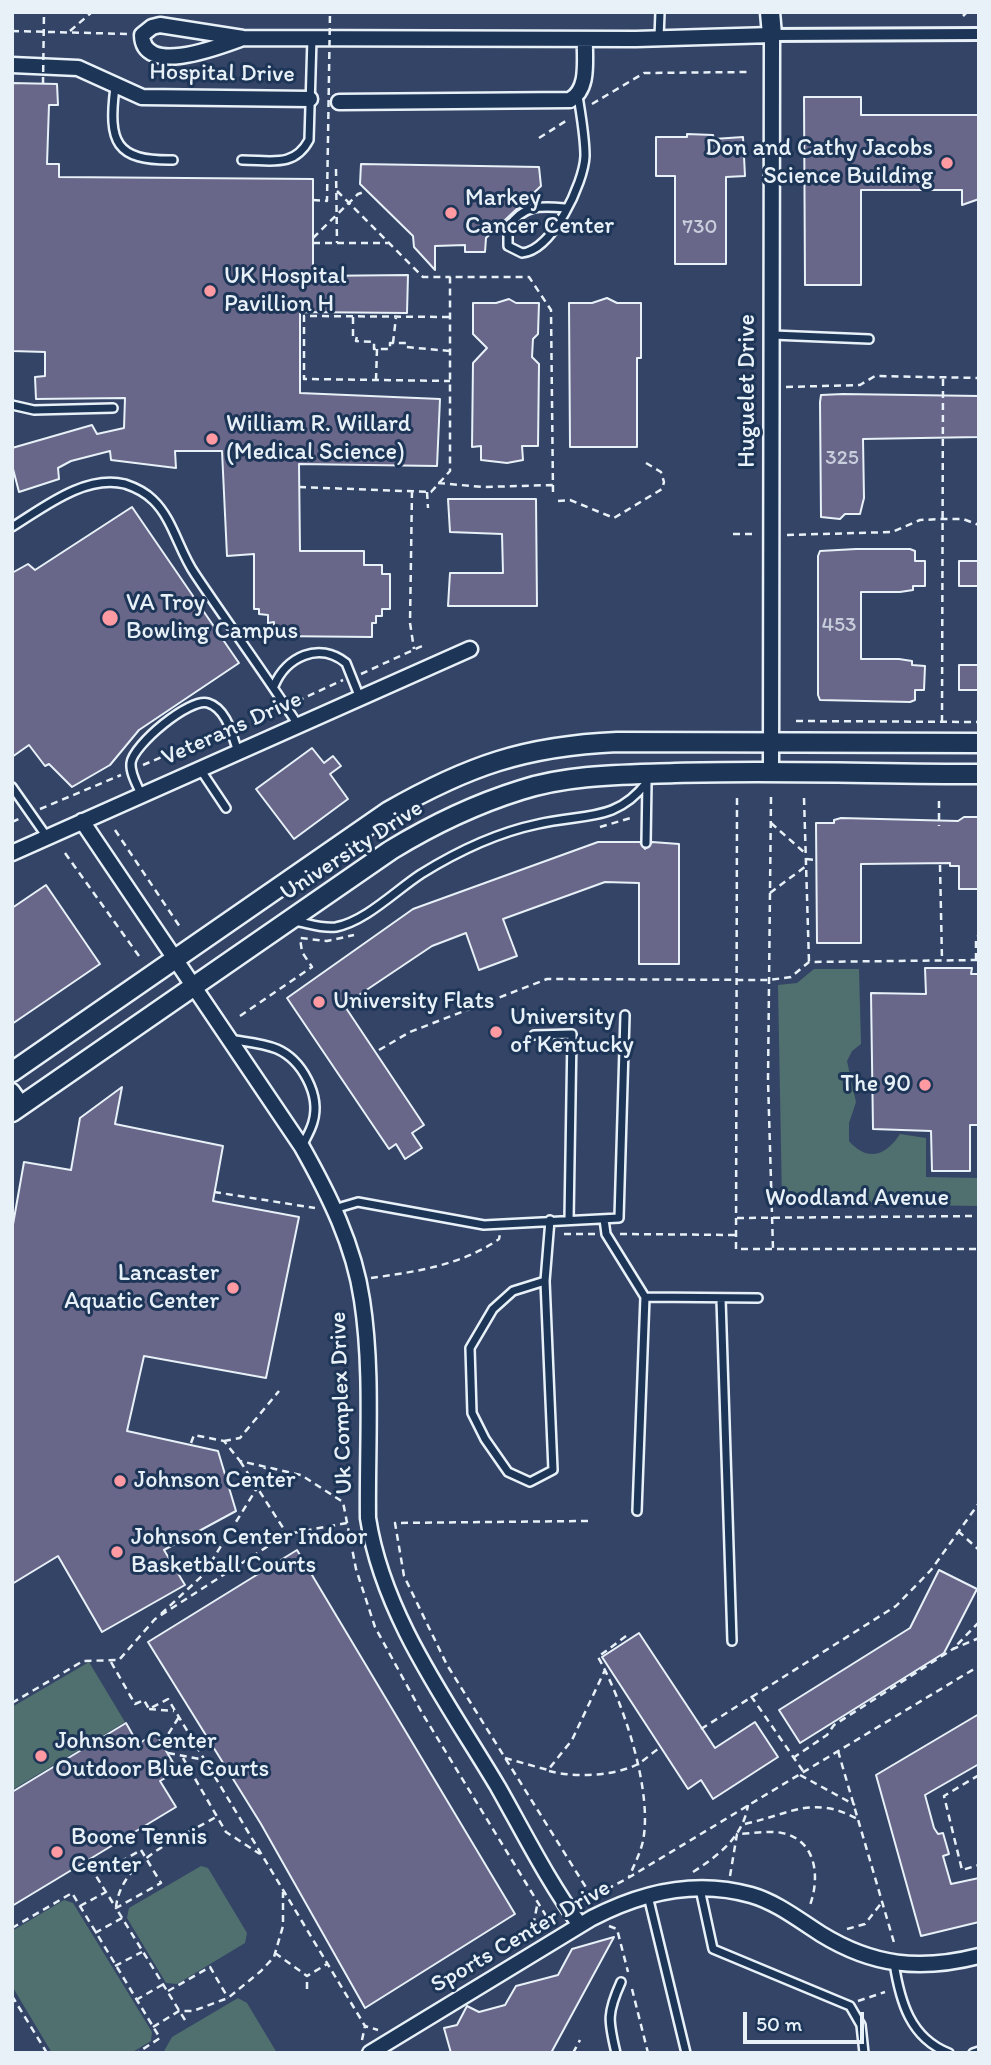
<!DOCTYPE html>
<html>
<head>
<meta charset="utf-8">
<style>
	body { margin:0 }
	#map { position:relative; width:991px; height:2065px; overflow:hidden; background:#1d3557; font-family:Itim,sans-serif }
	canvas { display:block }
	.frame { position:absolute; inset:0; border:14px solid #e8f1f8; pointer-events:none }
	.scale { position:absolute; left:743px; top:2012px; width:121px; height:32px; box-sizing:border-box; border:4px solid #e8f1f8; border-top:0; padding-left:9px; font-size:21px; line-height:24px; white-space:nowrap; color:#e8f1f8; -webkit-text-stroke:5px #1d3557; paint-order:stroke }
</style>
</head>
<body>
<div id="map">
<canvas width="991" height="2065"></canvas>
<div class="frame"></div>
<div class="scale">50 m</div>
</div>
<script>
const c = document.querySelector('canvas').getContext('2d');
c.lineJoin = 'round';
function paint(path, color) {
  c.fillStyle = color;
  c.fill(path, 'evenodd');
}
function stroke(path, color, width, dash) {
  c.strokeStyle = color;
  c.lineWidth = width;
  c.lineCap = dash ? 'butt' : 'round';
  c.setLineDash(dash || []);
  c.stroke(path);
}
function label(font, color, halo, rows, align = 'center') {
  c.font = font + ' Itim,sans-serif';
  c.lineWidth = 6;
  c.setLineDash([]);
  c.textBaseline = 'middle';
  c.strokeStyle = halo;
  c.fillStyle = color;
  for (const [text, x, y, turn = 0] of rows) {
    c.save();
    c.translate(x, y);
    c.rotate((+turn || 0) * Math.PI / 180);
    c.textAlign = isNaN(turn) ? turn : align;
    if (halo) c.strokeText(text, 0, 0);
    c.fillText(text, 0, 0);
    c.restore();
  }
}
paint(new Path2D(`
	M12,12H979V2053H12Z`), '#344466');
paint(new Path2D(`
	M814,969H859L861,1044L852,1051L847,1061L856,1102L849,1123V1141C867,1162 886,1156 900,1134L926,1138V1177L979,1178V1206L782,1203L778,985L797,983Z
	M89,1662L125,1722L12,1790V1707Z
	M201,1866L208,1868L247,1933L245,1943L177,1984L166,1983L127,1918L129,1908Z
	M64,1900L73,1903L152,2032L151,2041L131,2053H52L12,1986V1931Z
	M238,1998L247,2003L277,2053H163L172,2037Z`), '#506f6f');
const building = new Path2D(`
	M12,83L57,84L58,105H49L47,164H59V177L313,179V276L408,275L407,313L300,312V393L440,399L437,466L299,464L300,551H364V565H382V574H390V609H382V616H376V623H372V637L274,636V622L268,623V615L259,614V609H254V554L227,556L222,451H175L176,468L111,460L110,451L71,461L58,468L59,479L19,492L12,465V448L92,425L97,434L124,428L125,398L36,399L35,377L45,376V352L12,351Z
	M804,97H861V115H979V199L962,205V190H861V285H805Z
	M687,134L713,135L714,139L743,137L745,176L726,177V264H675V176H656V137H687Z
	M361,164L539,167L541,186L486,238L485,252H465V245L435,246V270L414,247L413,236L360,184Z
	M607,298L617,303H641V358H637V447H570L569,303H592Z
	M509,299L516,303H539L538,334L533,339L532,357L539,364L538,446H522L523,460L507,463L481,460V446L472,447L473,363L487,348L473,334V303H496Z
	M843,394L979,396V437L863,439L864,498L860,514H845L840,519L821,517L820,402L821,395Z
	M448,499H536L537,606H448L450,573H503L502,534L450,532Z
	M132,507L239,663L139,730L110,765L72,787L49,764L45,766L29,745L12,757V573L28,564L35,570Z
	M856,549H910L915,551V561H925V586H913V590L900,592H861V659H899L912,661V665L925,666L924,690H915V700L910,702L820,700L818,695V556L820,551Z
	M959,561H979V586H959Z
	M959,665H979V690H959Z
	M312,748L324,763L333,756L341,766L330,774L348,799L294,839L256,789Z
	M964,817H979V889H959V866H950V863L861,864V943H817L816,823H834V820L841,818L958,821Z
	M598,842H640L645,849L652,842L679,844V964H639V883L605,882L503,919L517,956L479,970L466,933L432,946L344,1005L424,1125L412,1133L422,1148L405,1159L396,1144L389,1149L287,998L413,909Z
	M46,885L100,964L12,1024V908Z
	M925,968H972L971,974H979V1125H970V1171H932L931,1131L873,1129L871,993L926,994Z
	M122,1087L115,1124L223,1146L213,1201L299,1217L266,1378L144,1356L127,1431L218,1451L236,1511L164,1550L185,1585L102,1632L58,1556L12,1584V1230L24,1162L71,1170L80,1118Z
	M297,1550L515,1914L365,2008L261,1824L148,1642Z
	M939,1570L977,1589L944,1653L800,1743L779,1710L910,1628Z
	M639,1633L715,1748L755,1722L778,1757L713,1799L701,1780L688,1789L602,1657Z
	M979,1714V1764L925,1795L934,1828L938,1834L943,1833L949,1854L943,1856L951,1884L979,1878V1922L921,1936L876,1775Z
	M126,1723L138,1744L156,1733L162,1744L178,1771L160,1781L176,1807L12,1906V1792Z
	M614,1937L551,2053H451L444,2028L457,2025L467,2006L479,2012L505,2005L516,1986L558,1975L572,1949Z`);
paint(building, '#686789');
stroke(building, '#e8f1f8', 2);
const service = new Path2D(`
	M659,38L660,12
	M115,87C108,142 115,161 173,160
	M242,160C271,160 294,168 309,140L312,38
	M566,208C541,206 523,204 508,228V246L522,253C552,251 584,183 585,156C585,137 581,115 578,96
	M773,335L869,339
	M12,405L34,410L113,408
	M12,527C43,508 85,474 125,484C134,487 146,493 153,500C173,519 179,551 195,574C229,625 265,674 298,725
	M274,686C286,657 319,641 346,663L360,698
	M200,769L226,808
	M12,787L47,837
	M141,794C137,785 130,773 131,763C133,745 190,697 208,703C227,709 232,735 238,752
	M646,843L647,782
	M294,921C308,923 321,929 336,927C366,921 395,891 421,874C458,851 495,833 538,824C583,813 616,823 647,782
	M534,1035L572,1034L569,1220
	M229,1039C245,1042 262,1043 277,1049C302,1060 321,1095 313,1122C311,1130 306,1138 302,1146
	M334,1209L358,1202L484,1225L619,1218L625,1015
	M604,1219L606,1234L645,1297
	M545,1281L553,1470L530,1482L508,1472L485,1439L472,1413L470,1348L493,1309L513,1291L545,1281L550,1220
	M721,1299L732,1641
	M637,1511L645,1297L758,1298
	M700,1889L713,1949L850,2006L861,2025L864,2053
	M648,1896L686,2053
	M894,1963C900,2001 910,2038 949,2053
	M616,2053C608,2020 607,2013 621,1982
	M973,2053L979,2051`);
const pedestrian = new Path2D(`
	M772,35L979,34`);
const minor = new Path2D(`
	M243,38C221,46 143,77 142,35L152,27L160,25L243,38L636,39L772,35L771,771
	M12,65L78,68L142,97L310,99
	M339,102L570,100C590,89 584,59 585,39
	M82,821L302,1147C329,1195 354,1245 362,1300C373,1371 367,1447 368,1518C383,1616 448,1703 498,1787C524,1833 549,1883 580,1925
	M12,853L470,649
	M12,1091L22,1105
	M370,2053L592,1918C642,1892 695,1879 751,1895C776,1902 799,1920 821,1934C873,1966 920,1971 979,1956`);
const tertiary = new Path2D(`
	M770,12L772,35
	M12,1072L389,811C468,766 525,746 617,742L979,743
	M12,1112L391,850C432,825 476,804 521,790C571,774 624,775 675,773C776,770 877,774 979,774`);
stroke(service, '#e8f1f8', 12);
stroke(pedestrian, '#e8f1f8', 16);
stroke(minor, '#e8f1f8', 19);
stroke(tertiary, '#e8f1f8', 23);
stroke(new Path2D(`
	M792,13L793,12
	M963,16L967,12
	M12,31L128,34
	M70,31L92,12
	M592,104L644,73L748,72
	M539,138L569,119
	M336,169L337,243
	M337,191L423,277H450
	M313,238L358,194L367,191
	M313,243H388
	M353,317V336H357L356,341L374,342V349H390V343H406V347L450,351
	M449,317L304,316V379L450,381
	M393,343L396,317
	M376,380L377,349
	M786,387L860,385L875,376L979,378
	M438,483L483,487L553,485
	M299,487L431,492L450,471V277H529L551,310L553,492
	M412,491L410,623L414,649
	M427,492L428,508
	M558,501L570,500L614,518L662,489L664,482L661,472L646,463
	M733,534H754
	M787,535L892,532L920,520L943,519H963L979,525
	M361,674L422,646
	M297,701L343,680
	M796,721L979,722
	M942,722L943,379
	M240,724L276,710
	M143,765L221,732
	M771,797L768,1080L773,1249
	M737,798L736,1249H979
	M804,798L809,962
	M939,801V826
	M40,809L121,775
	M12,822L21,818
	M771,823L805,853
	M600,827L634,817
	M115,830L180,927
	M65,853L139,956
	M806,859L816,860
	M940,865L942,960
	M770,893L806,866
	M976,960V937L979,936
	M240,1016L312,967L302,952L300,938L327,941L354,935
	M379,1050L410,1032L547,979L769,980L791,977L809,962L979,960
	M214,1192L315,1208
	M737,1218L979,1216
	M564,1234H596
	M620,1234L736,1235
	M371,1278C415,1272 462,1265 499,1239L500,1234
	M224,1441L240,1438L279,1391
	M191,1443L194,1435L224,1441L240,1461L301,1475L343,1502L356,1569L375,1627L422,1713L551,1924
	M240,1461L287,1534
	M588,1521L395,1523L404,1576L447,1665L592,1897L628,1878L979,1666
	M958,1531L979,1550
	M161,1614L203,1575L257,1488L265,1467
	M979,1622L953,1649L979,1638
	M626,1636L598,1657C623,1701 653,1791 643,1841C640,1854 634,1865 629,1877
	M111,1662L135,1704L144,1700L149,1709L168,1699L365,2026L378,2030
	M751,1696L803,1771
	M12,1703L83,1661L119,1660L155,1619L287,1534L347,1523
	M149,1709L174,1711
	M701,1729L896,1606L931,1570L979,1503
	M162,1744L179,1717
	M838,1751L895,1946
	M168,1753L205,1760
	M183,1758L226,1832L260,1854
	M505,1758L548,1770L572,1740L605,1670
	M793,1758L827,1735L834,1725L953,1649
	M549,1771C574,1778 615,1776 638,1764C646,1759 653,1752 661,1747
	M800,1775L855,1805
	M979,1775L944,1796L962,1870L979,1865
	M745,1824C790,1814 814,1794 859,1820
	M141,1850L161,1883L116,1908L96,1876Z
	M693,1872C719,1855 743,1837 748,1805
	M730,1876L737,1834C751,1834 769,1830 782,1833C817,1840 820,1878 810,1905
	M80,1906L106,1892
	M609,1926L617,1929L628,1972
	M12,1928L72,1893L160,2038L137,2053
	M847,1929L865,1924L883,1901
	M95,1933L122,1918
	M531,1937L537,1906
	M275,1953L307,1976L327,1964
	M115,1966L142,1952
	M307,1989V1976
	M632,1989L648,2053
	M168,1991L210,1967L228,1998
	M12,1996L47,2053
	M136,2000L162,1985
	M858,2001L885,1992
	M185,2020L116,1908C120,1860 180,1838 216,1817
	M153,2027L179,2011H193L228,1998L261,1971L274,1957L283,1926V1892
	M362,2040L365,2026
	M573,2053L580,2040`), '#e8f1f8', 2.5, [7, 5]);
stroke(service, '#1d3557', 7);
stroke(pedestrian, '#1d3557', 10);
stroke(minor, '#1d3557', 14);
stroke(tertiary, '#1d3557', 18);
stroke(new Path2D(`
	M43,84L44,12
	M313,200L327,201L330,12`), '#e8f1f8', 2.5, [7, 5]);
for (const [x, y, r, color] of [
	[947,163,7,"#ff9aa2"],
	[451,213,7,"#ff9aa2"],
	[210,291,7,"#ff9aa2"],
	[212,439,7,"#ff9aa2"],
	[110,618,9,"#ff9aa2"],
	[319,1002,7,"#ff9aa2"],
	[496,1032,7,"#ff9aa2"],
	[925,1085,7,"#ff9aa2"],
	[233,1288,7,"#ff9aa2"],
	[120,1481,7,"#ff9aa2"],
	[117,1552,7,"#ff9aa2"],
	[41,1756,7,"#ff9aa2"],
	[57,1852,7,"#ff9aa2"]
]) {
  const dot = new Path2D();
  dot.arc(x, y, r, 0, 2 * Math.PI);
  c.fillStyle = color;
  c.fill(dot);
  stroke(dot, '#1d3557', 2.5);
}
label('21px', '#c8cedc', null, [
	["730",700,228],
	["325",842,459],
	["453",839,626]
]);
label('24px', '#e8f1f8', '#1d3557', [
	["Hospital Drive",222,74,1],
	["Huguelet Drive",748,391,-90],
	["Veterans Drive",232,729,-24],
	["University Drive",352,851,-33],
	["Woodland Avenue",857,1199],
	["Uk Complex Drive",342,1403,-92],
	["Sports Center Drive",521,1937,-30]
]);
label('24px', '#e8f1f8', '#1d3557', [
	["Don and Cathy Jacobs",933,149,"right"],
	["Science Building",933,177,"right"],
	["Markey",465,199],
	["Cancer Center",465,227],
	["UK Hospital",224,277],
	["Pavillion H",224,305],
	["William R. Willard",226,425],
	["(Medical Science)",226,453],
	["VA Troy",126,604],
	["Bowling Campus",126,632],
	["University Flats",333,1002],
	["University",510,1018],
	["of Kentucky",510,1046],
	["The 90",911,1085,"right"],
	["Lancaster",219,1274,"right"],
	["Aquatic Center",219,1302,"right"],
	["Johnson Center",134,1481],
	["Johnson Center Indoor",131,1538],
	["Basketball Courts",131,1566],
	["Johnson Center",55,1742],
	["Outdoor Blue Courts",55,1770],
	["Boone Tennis",71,1838],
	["Center",71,1866]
], 'left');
</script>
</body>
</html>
